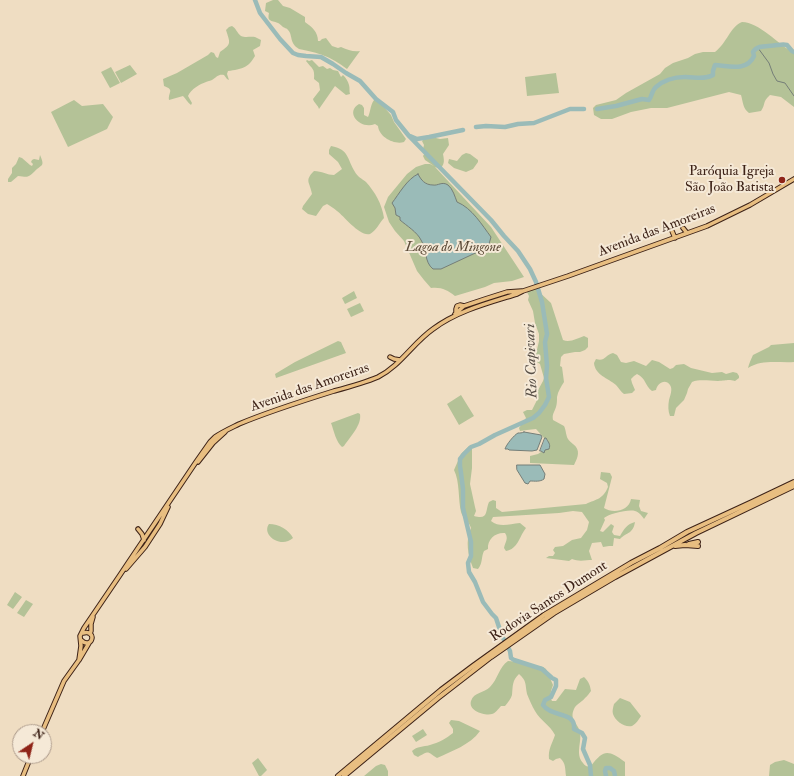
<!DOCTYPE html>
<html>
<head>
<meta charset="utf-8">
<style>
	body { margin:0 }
	#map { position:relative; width:794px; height:776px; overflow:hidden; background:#efddc2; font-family:"IM FELL Double Pica",serif }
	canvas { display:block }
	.north { position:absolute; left:12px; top:724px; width:40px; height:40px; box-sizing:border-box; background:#f5e9d7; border:1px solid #ab998a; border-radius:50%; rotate:35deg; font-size:11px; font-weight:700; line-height:16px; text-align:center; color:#3d2217 }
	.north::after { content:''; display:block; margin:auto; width:14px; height:18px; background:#8f2418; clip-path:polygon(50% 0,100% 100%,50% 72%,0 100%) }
</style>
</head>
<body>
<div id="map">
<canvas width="794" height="776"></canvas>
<div class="north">N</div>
</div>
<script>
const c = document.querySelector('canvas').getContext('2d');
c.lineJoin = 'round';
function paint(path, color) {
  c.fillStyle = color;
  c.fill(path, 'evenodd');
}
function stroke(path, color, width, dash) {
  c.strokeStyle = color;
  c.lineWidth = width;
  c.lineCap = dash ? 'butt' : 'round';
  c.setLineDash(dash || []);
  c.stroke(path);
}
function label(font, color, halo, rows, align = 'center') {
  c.font = font + ' "IM FELL Double Pica",serif';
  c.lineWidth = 4;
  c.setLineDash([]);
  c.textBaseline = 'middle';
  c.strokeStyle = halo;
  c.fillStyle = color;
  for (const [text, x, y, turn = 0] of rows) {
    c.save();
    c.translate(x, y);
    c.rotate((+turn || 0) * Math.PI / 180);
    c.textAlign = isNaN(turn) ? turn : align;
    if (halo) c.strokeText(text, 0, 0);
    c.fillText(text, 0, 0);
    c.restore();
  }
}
paint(new Path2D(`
	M273,0H278L283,6L290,8L305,17V22C312,27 318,32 318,41H320L322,39L326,38L332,46L338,48L341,47C348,50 353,52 360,51L347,69C330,56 319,53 299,49C289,43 293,35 288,30C287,28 284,28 283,27C281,25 280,24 278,23C271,20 267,22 269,13L265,11L266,3Z
	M742,22C759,22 779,45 794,53V107L781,97L770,95C762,102 766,104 761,111L749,113C743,109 743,102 741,95L729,92L667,108H651L631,112L612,119H601L594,115L593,108L596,105L616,100L626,93L660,74L665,68L673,63L688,58L695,54L703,52H715C727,43 730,27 742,22Z
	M232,26C236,28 237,33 241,36C246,38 250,36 255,37C257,38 259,39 261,40L260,46L253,50L255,56C248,68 242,69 228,71L227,74L229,80L227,79L224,75C218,74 217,77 212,80C211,81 207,81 206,82C200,84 191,89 188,96L192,103L191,105C187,102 186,99 183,96L169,100C168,92 175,90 164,86L163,79L177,73L208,55L211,52L214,53L216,57L218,58L220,52C232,44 230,43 226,30L229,27Z
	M307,60L309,61L312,60L319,67L323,66L327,69L330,68L333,70L338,71L341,77L343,75C346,78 348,81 349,85C350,88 349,91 350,94L346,95L335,86L319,109C318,105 314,103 313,99L320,90L319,83L314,79C315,68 312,69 306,61Z
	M130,65L137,74L121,83L115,72Z
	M111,67L120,83L110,88L101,72Z
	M556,73L559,93L527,96L525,77Z
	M376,98L391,115L394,122L399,129L406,139L404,142C394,145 379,137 378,126L375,124C361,130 344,113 359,104L362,105L364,108V115L368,117C371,111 370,103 376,98Z
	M74,100L82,106L103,104L113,117L107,129L68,147L51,112Z
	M432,137L440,139L448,138L449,145L443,154C444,160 445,163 441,168H438L435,167L491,227L524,277L512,281L494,283L485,287L455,296C447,290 442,287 431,288L424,280L417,271L404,241L395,231L389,222L384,207L388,197L407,174L416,167L425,164H430L434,166L425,160L423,156L425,153L423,149L424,145L422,141L425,138Z
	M331,146C349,149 347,159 355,172C357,176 362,179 366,182C375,192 382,204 384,218C380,222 376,231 370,234C360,237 344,216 337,211C334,208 330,206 327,204L323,206L316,216L308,214L302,209L303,206L312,194C310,182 304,181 314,171C322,171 327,175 334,175L342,169L338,162L329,154V150Z
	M466,153L470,154L478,160V162L473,169L466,172L454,168L448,163L449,159L457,161L462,155Z
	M40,155C45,167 42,164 35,171C28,178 28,177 18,176L11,182H8V179L12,173V168L16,164L19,157L22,158L30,165L32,166L33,164L31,162L32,160L34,159L39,160Z
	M536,289L551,303L563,340C570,343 578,338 584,336L588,338V347L585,350L580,352H575L564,354L561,357L560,366L562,367L564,382C561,387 558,391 557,397C557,400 557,404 556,407C554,413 552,414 553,420L564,426C566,430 566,436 568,439C569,441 571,442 573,444C581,450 578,457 574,465L530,463V456L538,454L544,450L545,439L536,429L527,430L520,431L519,428L526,418L523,412L527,410H532L537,400V392L543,381L544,378L540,364L537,362L536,354L539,341V334L535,323L533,311L528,300L529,296L527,292Z
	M354,291L357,298L345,304L342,298Z
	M360,303L364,311L351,317L347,309Z
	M338,341L341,342L346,353L276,378L275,374L295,362Z
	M794,343V362C778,363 762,359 748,368C749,364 751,359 753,355L769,347L771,345Z
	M613,353L617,355L621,362L626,363L634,361L646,366L652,360L659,362L670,369L673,368L676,365L684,364L691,368L712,373L722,372L726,374L733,372L737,373L739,376V378L735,381C727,379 726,381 718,381C709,381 700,379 692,382L688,389L687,393L684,400L676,408L674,416H670C668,411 668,406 669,400C670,396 673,389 670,385C665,378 657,384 656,390L652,391C645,386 646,378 637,374L634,376L631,379L632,383L635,390L632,393L624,394C621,392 619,388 616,385C608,378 595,375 594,363L596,359C605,362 605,355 613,353Z
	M461,395L474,416L459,425L447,404Z
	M358,413L360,414C362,425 350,437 344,446L342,447C336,442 334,431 331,423Z
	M469,446H472V468L470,484L475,507L476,511L474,516C489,520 485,511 489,502L493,500L496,501V508L502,512L586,504C597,499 603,499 608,487L607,483L600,479L601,472L610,473L612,477L604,508C613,514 629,511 631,499L640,500L639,506L641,511L648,513L644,519C642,516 639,512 635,511C628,509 609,514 604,518L605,520L600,531L603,532L611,524L614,526L612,532L614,535L620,536C624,529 627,524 635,522C633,534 627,532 620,539L614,538L613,546H609L603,547L601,542L592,543L589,551L592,560C586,560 579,562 572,559L569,561L546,558L549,556H553L555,553L553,550L555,547L563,546L572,540L581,538L587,530L589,522L582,512L573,511L559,513L493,517L491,521C500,528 509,524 520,523L526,528C519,537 518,549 506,551L504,548C505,542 509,539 505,533C496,532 487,539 488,549L484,551C481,557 483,563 478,569L473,568C468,555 465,541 471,528C469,521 462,517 461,512C458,499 460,482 454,470L461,454Z
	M269,524C279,524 289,530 293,538C281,549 261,535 269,524Z
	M15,592L22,597L13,609L7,605Z
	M26,600L33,604L24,617L17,613Z
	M508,661L520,662L543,667L546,669L553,685C551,691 549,696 552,701H556L565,689L576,690L580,679L584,677C589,682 590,685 591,691C589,693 588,696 585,698C582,702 576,704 574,709C569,720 578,723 580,732C582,742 575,754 583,763C585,766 587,767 591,766C604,749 608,750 625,762V776H566C565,769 566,763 560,758L556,759L553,761L549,759C548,749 552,744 555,735C550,725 540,720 535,711C532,706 529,699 527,694C525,684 527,681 519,674C512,681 513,685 512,695C511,699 508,702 505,706H501C498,709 496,713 492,714C485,716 468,711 471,701C474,692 484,693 490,687C498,679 499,667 508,661Z
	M620,698L630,702L641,716C639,719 636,724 632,726C625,728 615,721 613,714C612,711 613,708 614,704Z
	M451,720L459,721L480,731C470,745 452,751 437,758C427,752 430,750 418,757L414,755L412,751C417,746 423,747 430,745C438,743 447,738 453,733V729L449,723Z
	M423,729L427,735L416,742L412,736Z
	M258,758L267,770L261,776H259L252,763Z
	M784,760L794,764V776H769L770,765L775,762Z
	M381,764L385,765L388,771V776H364L376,766Z`), '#b4c297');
const water = new Path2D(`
	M418,174C421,180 425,185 433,185C438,186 442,181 448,185C453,189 455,197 457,202C472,208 482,225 491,237L489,244L484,249L441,269H433C424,262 427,249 421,240C417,232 407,226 400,220V217L396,215L395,208L392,203C399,194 407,179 418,174Z
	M524,432L541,435L542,437L537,450L532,451L509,450L508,449H505C506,445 514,435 518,433C520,433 522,433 524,432Z
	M545,438H546C548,442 551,444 549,449L545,450L544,453L541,451H540Z
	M517,465H540L545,474L544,479C540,482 535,481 530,481L528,484L525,483L517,470Z`);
paint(water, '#9abbb8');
stroke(water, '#757e78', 1);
stroke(new Path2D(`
	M758,48L769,63L773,74L777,81L785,83L794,96`), '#757e78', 1);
stroke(new Path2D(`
	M255,0L260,13L280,39L293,53L298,55L306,56L321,57L333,64L346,73L360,81L376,99L393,112L396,120L409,136L491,220L504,236L518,251L530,269L536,282L542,302L547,334L545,342L547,366L546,378L549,397L545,405L539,413L533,418L495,435L479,444L471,447L464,454L460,459V466L461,473L463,489V508L471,542V556L468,563L469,572L475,582L483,602L492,614L496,618L502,636L510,651L511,658L514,660L542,669L552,678L556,680V686L551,697L545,700L543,705C552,718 576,711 574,729L582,733L585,738L583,749L590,765L591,776
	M597,109L616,106L642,99L649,100C652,96 652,90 656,87C664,80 675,77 685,77C695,77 705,80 713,75V71L715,65C728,66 747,72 754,56L753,52C758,44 768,47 777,45C781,45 783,44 787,45L792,51L794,52
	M476,127L486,126L505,127L518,124L534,123L570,109H584
	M410,136L417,139L429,137L463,130
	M606,776L605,771L606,768H610L614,771L615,776`), '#9abbb8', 4.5);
const major = new Path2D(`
	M683,228L687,233
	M672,231L675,238
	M455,314L464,306L485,299L507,292L522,291
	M456,314V309L457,306L460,305L464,306
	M390,357L394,359L400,360
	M198,462L213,443L225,432
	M138,529L142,534L144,540
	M126,569L145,547L160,524L168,507
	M90,634L91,631V624L93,617
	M81,640C92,651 98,629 83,633
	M79,660L81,646L80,636L84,628L120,575L128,563L196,462L210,442L215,437C222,432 231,428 239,424C270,411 302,401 334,391C349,387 364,383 378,377C400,366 413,343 433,329C457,311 488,303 517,294L523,291L568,276L707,226L750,205L794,179
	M42,732L64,681L79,660L89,643
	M23,776L31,756`);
const highway = new Path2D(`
	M689,544L698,542
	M675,546L685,545L698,546
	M338,776L441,690L473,666L544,615L631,563L660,548L687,532L752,502L794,482
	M344,776L438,698L491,657L554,613L615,577L696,533L794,486`);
stroke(major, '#3d2217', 5.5);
stroke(highway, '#3d2217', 6);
stroke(major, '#e8be81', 3.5);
stroke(highway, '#e8be81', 4);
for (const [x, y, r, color] of [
	[782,180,4,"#8f2418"]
]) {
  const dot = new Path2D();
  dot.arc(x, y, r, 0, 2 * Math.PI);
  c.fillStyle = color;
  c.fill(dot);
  stroke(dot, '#f5e9d7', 1.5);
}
label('14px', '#3d2217', '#f5e9d7', [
	["Paróquia Igreja",774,172],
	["São João Batista",774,188]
], 'right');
label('14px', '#3d2217', '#f5e9d7', [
	["Avenida das Amoreiras",657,231,-21],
	["Avenida das Amoreiras",310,388,-19],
	["Rodovia Santos Dumont",549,602,-33]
]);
label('italic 14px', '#5b4a37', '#f5e9d7', [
	["Lagoa do Mingone",453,248]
]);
label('italic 15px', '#595047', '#f5e9d7', [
	["Rio Capivari",532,361,-92]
]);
</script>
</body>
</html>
